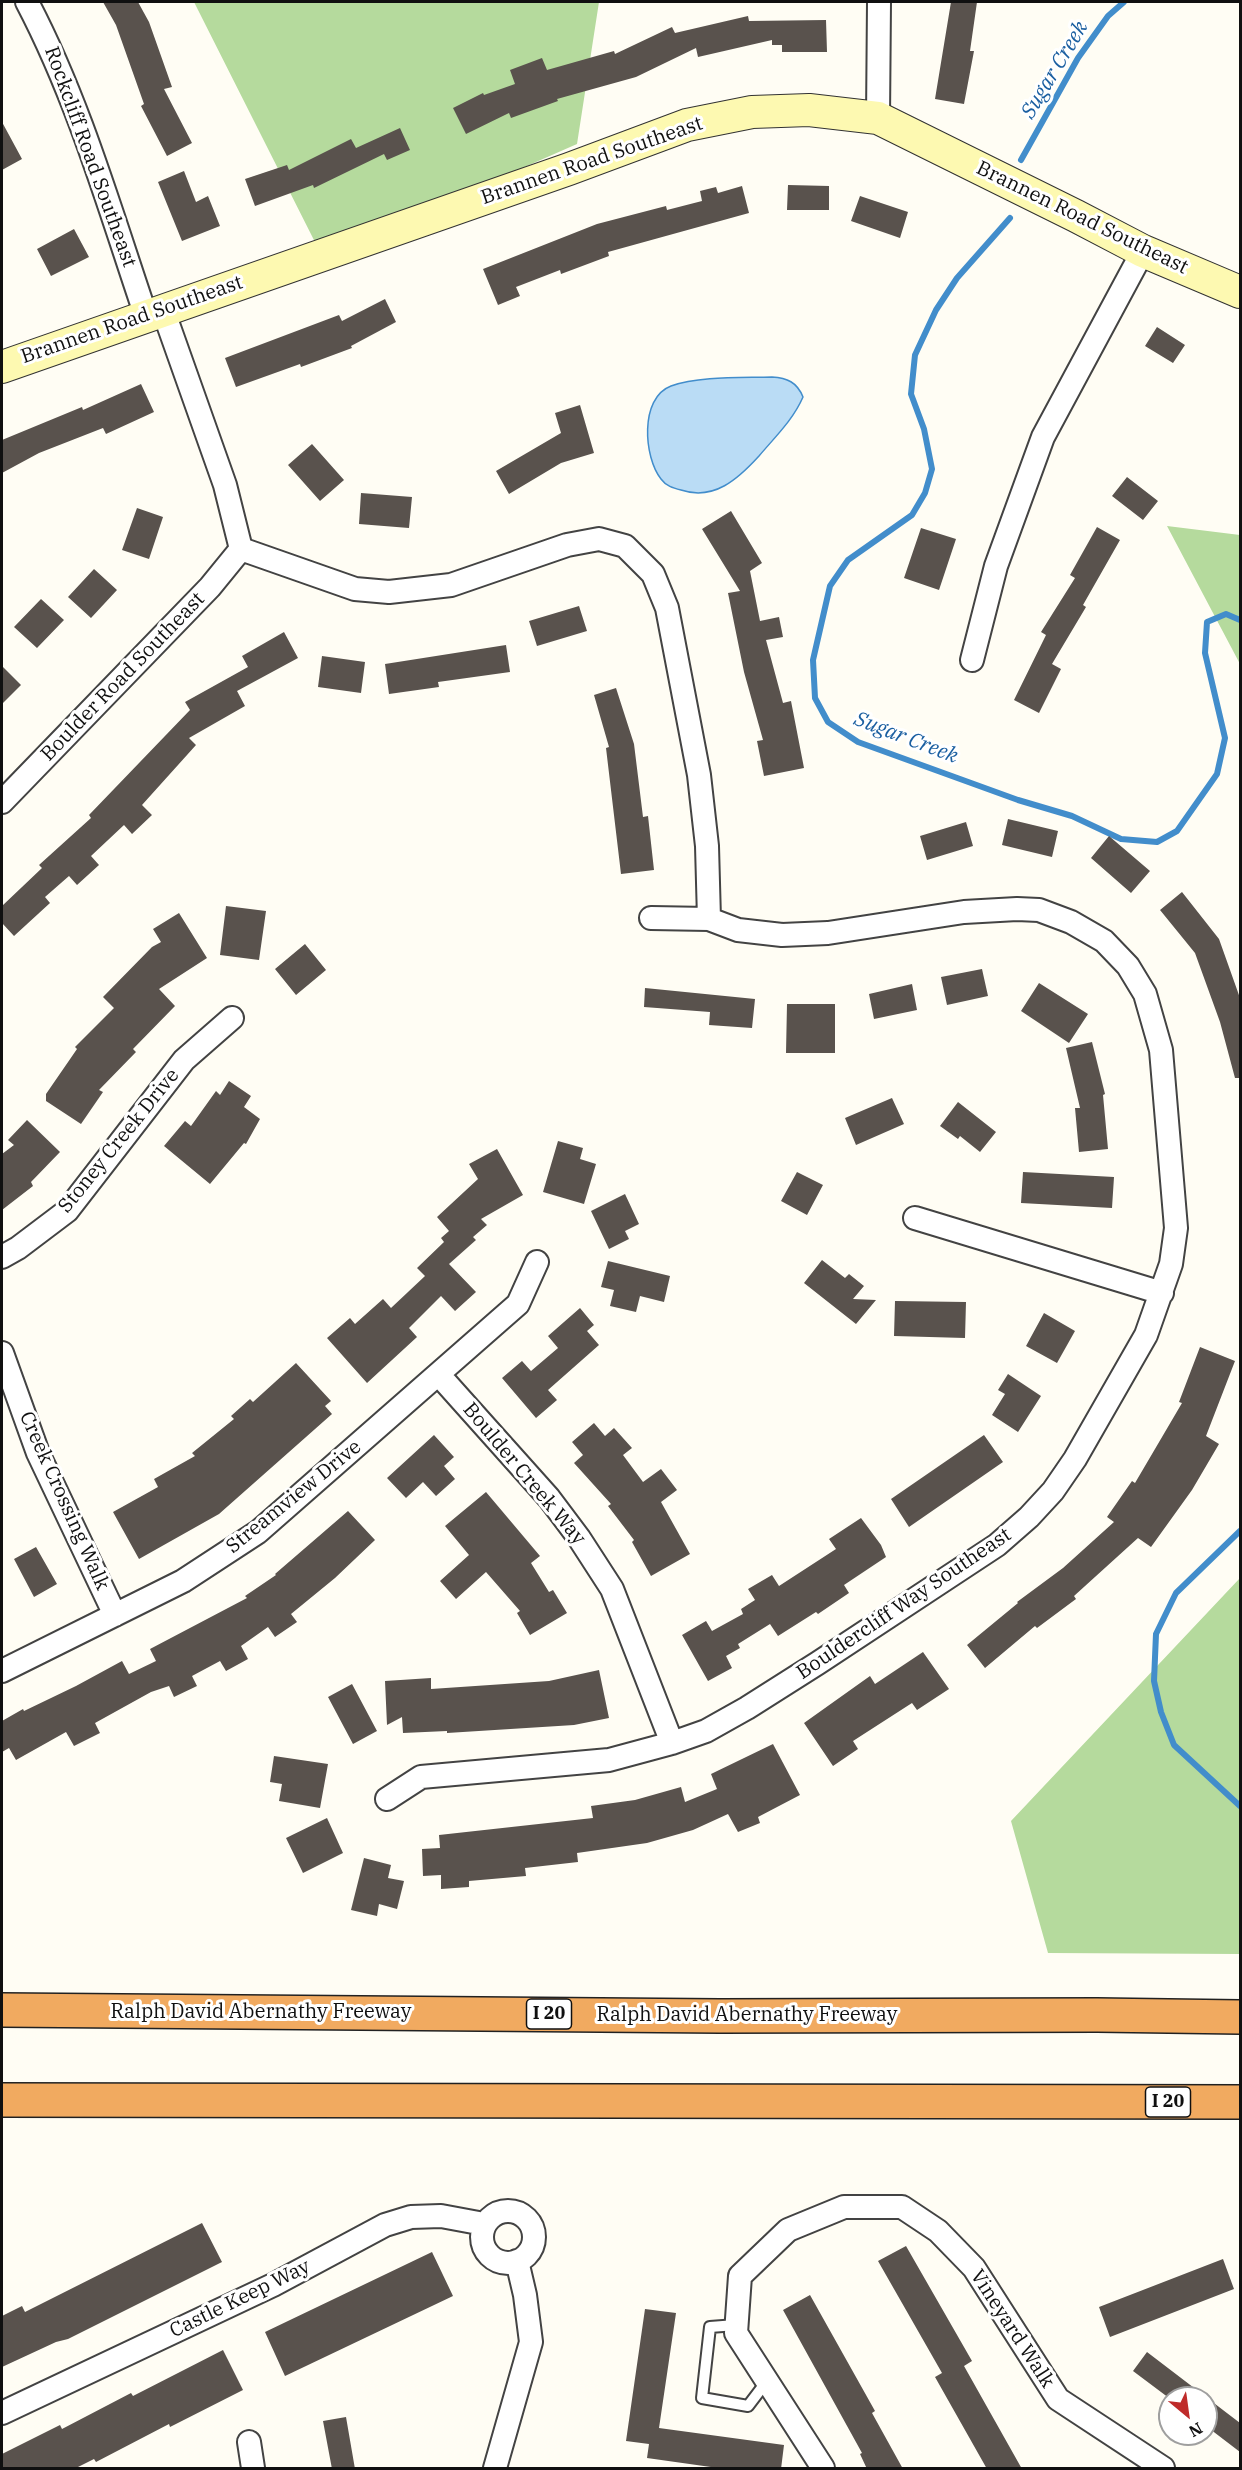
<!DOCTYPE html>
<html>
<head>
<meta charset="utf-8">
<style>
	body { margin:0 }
	#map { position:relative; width:1242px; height:2470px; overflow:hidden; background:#fffdf4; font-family:"IBM Plex Serif",serif }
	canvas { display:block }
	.frame { position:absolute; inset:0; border:3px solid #101010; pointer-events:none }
	.north { position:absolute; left:1158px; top:2386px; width:60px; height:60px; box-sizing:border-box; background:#fff; border:2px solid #9f9f9f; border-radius:50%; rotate:151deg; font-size:16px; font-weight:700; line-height:24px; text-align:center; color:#101010 }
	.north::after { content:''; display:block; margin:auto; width:21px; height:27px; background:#bf2b2a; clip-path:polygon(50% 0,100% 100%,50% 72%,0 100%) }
</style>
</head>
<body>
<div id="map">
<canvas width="1242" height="2470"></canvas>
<div class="frame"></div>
<div class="north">N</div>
</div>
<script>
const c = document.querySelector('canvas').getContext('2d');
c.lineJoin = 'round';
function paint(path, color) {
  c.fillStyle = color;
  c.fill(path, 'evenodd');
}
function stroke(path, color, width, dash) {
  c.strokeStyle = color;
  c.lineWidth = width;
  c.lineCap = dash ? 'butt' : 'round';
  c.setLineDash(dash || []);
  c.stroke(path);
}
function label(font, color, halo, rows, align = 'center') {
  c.font = font + ' "IBM Plex Serif",serif';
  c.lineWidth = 6;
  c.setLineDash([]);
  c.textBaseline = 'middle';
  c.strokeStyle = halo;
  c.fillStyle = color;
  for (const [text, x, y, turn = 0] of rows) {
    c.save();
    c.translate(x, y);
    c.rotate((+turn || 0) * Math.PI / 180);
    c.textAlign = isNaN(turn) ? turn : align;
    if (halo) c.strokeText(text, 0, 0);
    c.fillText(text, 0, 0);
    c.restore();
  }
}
paint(new Path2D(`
	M194,2H599L577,144L322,256Z
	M1167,526L1240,535V664Z
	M1240,1578V1954L1048,1953L1011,1821Z`), '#b5da9d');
const water = new Path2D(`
	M772,377C787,378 797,382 803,397C793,420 775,437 759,456C738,479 714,501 681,490C673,488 666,486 661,479C644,458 639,398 671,386C699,376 742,378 772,377Z`);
paint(water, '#badcf5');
stroke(water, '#428dcb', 1.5);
stroke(new Path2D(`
	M1021,160L1078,58L1108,16L1124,2
	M1010,218L957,278L936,310L915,355L911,394L924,429L932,469L925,493L912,515L848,560L830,586L813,660L815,698L828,722L858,742L1018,800L1072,816L1121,839L1157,842L1177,831L1217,774L1225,738L1205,653L1207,622L1226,614L1240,620
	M1240,1531L1176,1593L1156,1634L1154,1681L1161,1712L1174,1745L1240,1806`), '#428dcb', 6);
paint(new Path2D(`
	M103,2H138L149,22L172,87L164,89L192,143L167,156L141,106L144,104L116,25Z
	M951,2H977L970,51H974L964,104L935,99Z
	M748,16L749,21L826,20L827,52H782V45H772V40L698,57L696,48L636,77L557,99L558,101L511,118L509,113L466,134L453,108L483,93L484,95L515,84L510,70L542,58L547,70L614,51L615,54L672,27L675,33Z
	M2,122L22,159L2,170Z
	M400,128L410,150L387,160L384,154L314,188L313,185L255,206L245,179L287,165L289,170L351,139L356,148Z
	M184,171L196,202L208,196L220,226L182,241L158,182Z
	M788,185L829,186V210H787Z
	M742,186L749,213L608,252L609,256L561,274L560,270L516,287L520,296L498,305L483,269L597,224L666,206L667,210L702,201L700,191L716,187L718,193Z
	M860,196L908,212L900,238L851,221Z
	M74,229L89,257L51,276L37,249Z
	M385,299L396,322L351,346L352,348L301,367L300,364L236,387L225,358L339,315L342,321Z
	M1157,327L1185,345L1173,363L1145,346Z
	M141,384L154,412L106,434L103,428L39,453L2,473V440L82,407L83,410Z
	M580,405L594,453L561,463L509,494L496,471L561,433L555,413Z
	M312,444L344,480L320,501L288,465Z
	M1127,477L1158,501L1143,520L1112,496Z
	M361,493L412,497L409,528L359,524Z
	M137,508L163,517L149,559L122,550Z
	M731,511L762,563L750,571L760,621L779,617L783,637L766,640L783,703L791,701L804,768L764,776L757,741L763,740L744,672L728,593L740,591L702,529Z
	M1097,527L1120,540L1083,605L1086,607L1052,664L1061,669L1039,713L1014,700L1046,635L1041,632L1075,578L1070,575Z
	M921,528L956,539L939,590L904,578Z
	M94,569L117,590L91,618L68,597Z
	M41,599L64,620L37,648L14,627Z
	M579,606L587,631L537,646L529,621Z
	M284,632L298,658L237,691L245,706L189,738L196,745L142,805L152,815L132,834L124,825L91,856L99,865L77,885L69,876L45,897L50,903L14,936L2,923V906L42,868L39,865L91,818L89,815L190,710L185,702L248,667L242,656Z
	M506,645L510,672L438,682L439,687L389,694L385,664Z
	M322,656L365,662L361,693L318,687Z
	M2,666L21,685L2,704Z
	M616,688L634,744L643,817L648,816L654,870L621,874L606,748L609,747L594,695Z
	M1008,819L1058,831L1052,857L1002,845Z
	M966,822L973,846L927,860L920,836Z
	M1109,836L1150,871L1131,893L1091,858Z
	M1182,892L1219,939L1240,998V1078H1235L1220,1022L1195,953L1160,910Z
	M226,906L266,911L259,960L220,955Z
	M179,913L207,958L159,989L175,1006L133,1049L136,1052L99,1090L103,1092L81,1124L46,1101V1094L77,1049L75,1047L114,1008L103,997L152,947L161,942L153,929Z
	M305,944L326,970L296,995L275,969Z
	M982,969L988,996L947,1005L941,977Z
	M1039,983L1088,1014L1069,1043L1021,1011Z
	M912,984L917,1010L874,1019L869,994Z
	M645,988L755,999L752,1028L709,1025L710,1012L644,1007Z
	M787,1004H835V1053H786Z
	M1092,1042L1105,1094L1103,1095L1108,1149L1079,1152L1075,1108H1080L1066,1048Z
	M229,1081L251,1096L244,1107L260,1119L246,1144L244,1143L210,1184L164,1146L185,1121L191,1126L216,1091L220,1095Z
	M892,1098L904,1124L856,1145L845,1118Z
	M958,1102L996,1132L980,1152L960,1136L958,1139L940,1126Z
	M27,1120L60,1152L31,1182L33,1186L2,1210V1154L14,1145L8,1140Z
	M558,1141L583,1148L580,1159L596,1164L584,1204L543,1192Z
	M497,1149L523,1195L481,1219L487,1225L473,1237L476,1240L449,1264L476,1292L455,1311L441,1296L409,1328L417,1337L367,1383L327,1338L350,1318L355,1324L383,1299L391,1308L425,1276L417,1268L444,1242L441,1238L449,1231L437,1217L478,1179L469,1164Z
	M797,1172L823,1185L807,1215L781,1201Z
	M1023,1172L1114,1177L1112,1208L1021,1203Z
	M625,1194L639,1224L625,1231L629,1239L609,1249L591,1211Z
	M822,1260L845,1278L849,1274L864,1286L853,1299L876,1300L856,1324L804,1283Z
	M608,1261L670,1276L664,1302L640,1296L636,1312L610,1306L614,1290L601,1287Z
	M895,1301L966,1302L965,1338L894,1336Z
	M580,1308L594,1325L587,1331L599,1345L548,1390L557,1400L536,1418L502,1378L522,1361L531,1371L558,1348L548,1336Z
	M1044,1313L1075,1331L1057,1363L1026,1346Z
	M1200,1347L1235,1361L1206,1436L1219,1444L1192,1490L1151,1547L1138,1538L1074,1596L1076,1599L1037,1628L1035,1626L985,1668L967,1645L1018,1603L1017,1602L1063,1568L1114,1522L1107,1517L1132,1481L1135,1483L1182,1403L1179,1402Z
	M296,1363L331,1401L325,1406L332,1414L219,1514L139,1559L113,1512L158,1487L154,1479L195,1456L192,1453L234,1419L231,1416L250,1399L253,1402Z
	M1008,1374L1041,1396L1018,1432L992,1415L1005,1394L998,1390Z
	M594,1423L605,1436L614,1428L632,1448L623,1455L643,1482L661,1469L677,1490L661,1502L690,1554L651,1576L632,1542L634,1540L608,1506L611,1504L574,1463L583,1455L572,1442Z
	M434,1435L454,1457L444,1466L455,1479L436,1496L423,1482L406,1498L387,1478Z
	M984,1435L1003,1462L909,1527L891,1499Z
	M486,1492L540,1556L531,1563L549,1592L553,1590L567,1613L530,1635L517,1613L520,1611L486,1572L456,1599L440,1581L469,1555L445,1526Z
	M348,1511L375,1540L335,1578L291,1614L297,1622L275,1637L268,1627L241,1646L248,1659L226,1671L220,1661L192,1676L197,1686L174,1697L169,1686L151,1692L95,1723L100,1733L74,1746L66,1732L16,1760L9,1748L2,1752V1721L23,1709L24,1711L76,1686L122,1661L129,1674L156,1661L150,1649L247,1598L245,1596L276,1575L275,1574Z
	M861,1518L881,1545L886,1557L844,1585L849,1593L818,1614L816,1612L778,1636L770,1624L738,1644L740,1648L726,1656L732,1668L708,1681L682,1635L706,1621L712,1631L743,1614L741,1609L755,1600L748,1589L772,1575L779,1586L836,1549L829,1539Z
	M36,1547L57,1584L34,1597L14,1559Z
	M923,1652L949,1689L917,1710L912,1703L853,1741L858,1749L833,1766L804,1723L870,1676L875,1684Z
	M599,1670L609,1718L574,1725L447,1733V1731L403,1733L402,1717L387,1725L385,1681L431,1678V1689L549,1681Z
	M352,1684L377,1731L353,1744L328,1697Z
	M773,1744L800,1795L758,1817L760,1823L738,1832L728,1814L693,1830L647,1843L577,1853L578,1862L525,1868L526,1876L469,1881V1887L441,1889V1875L423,1876L422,1849L440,1848L439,1835L593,1818L591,1806L635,1800L681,1787L685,1802L717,1789L711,1774Z
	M274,1756L328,1764L320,1808L279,1801L282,1784L270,1782Z
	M327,1818L343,1853L303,1873L286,1838Z
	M364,1858L391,1865L388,1878L404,1881L397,1909L379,1904L377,1916L351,1910Z
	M202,2223L222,2262L68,2339L56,2342L2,2367V2316L22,2306L25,2312Z
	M906,2246L972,2361L964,2366L1022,2469H987L935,2377L942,2373L878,2261Z
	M432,2252L453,2296L285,2376L265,2332Z
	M1223,2259L1234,2289L1110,2337L1099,2307Z
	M810,2295L875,2411L872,2413L903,2469H867L860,2454L862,2453L783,2310Z
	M645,2309L676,2313L659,2428L784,2445L781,2469H725L647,2458L649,2444L626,2441Z
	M223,2350L243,2390L170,2427L169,2424L96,2462L94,2459L74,2469H2V2454L60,2425L62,2429L131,2393L133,2396Z
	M1147,2352L1240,2423V2452L1206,2426V2398H1169L1133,2371Z
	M346,2417L355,2469H332L323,2421Z`), '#59524d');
const lane = new Path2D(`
	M736,2325L710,2327L702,2398L748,2406L767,2381`);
const street = new Path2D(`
	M27,2C79,101 110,210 146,316
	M878,118L879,2
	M163,310L225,485L241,549
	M241,549L355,589L389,592L451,585L567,545L599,539L625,546L653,574L667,608L699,775L707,846L709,919
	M972,660L996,566L1043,437L1143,251
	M2,802L210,587L241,549
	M915,1218L1162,1293
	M2,1257L18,1248L67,1211L184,1060L232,1018
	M2,1353L38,1453L115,1615
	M439,1375L549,1498L579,1538L612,1589L672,1743
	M2,1671L183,1581L258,1532L518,1304L537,1262
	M387,1799L421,1777L609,1760L672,1743L706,1731L747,1708L818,1663L997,1545L1029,1517L1053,1491L1075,1459L1146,1335L1171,1264L1176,1228L1161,1050L1145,994L1128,966L1104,941L1071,922L1039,910L1017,909L964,912L828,933L782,935L738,930L709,919L651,918
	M482 2237a26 26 0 1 1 52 0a26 26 0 1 1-52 0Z
	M2,2413L273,2285L385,2225L411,2217L441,2216L484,2224
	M249,2442L253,2468
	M495,2468L531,2342L525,2295L517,2261
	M823,2468L736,2333L740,2276L788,2230L844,2207H902L938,2231L974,2268L1058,2399L1163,2468`);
const secondary = new Path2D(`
	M2,367L569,169L687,125L752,112L809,110L878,118L1076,216L1143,251L1240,292`);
const highway = new Path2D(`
	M2,2010L720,2016L1097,2015L1240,2017
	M2,2100L1240,2102`);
stroke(lane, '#434343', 14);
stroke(street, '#434343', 26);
stroke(secondary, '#323232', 34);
stroke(highway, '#212121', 36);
stroke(lane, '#fff', 10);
stroke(street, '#fff', 22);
stroke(secondary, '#fdf9b1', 32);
stroke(highway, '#f1aa60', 33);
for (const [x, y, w] of [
	[549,2014,45],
	[1168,2102,45]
]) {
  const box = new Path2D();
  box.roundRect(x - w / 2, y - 15, w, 30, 4.5);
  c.fillStyle = '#fff';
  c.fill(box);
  stroke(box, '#101010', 1.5);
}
label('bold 18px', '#101010', null, [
	["I 20",549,2014],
	["I 20",1168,2102]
]);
label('20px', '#101010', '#fff', [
	["Rockcliff Road Southeast",90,157,70],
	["Brannen Road Southeast",592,161,-19],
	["Brannen Road Southeast",1082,218,26],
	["Brannen Road Southeast",132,320,-19],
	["Boulder Road Southeast",123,677,-46],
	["Stoney Creek Drive",119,1141,-51],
	["Boulder Creek Way",524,1474,50],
	["Streamview Drive",294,1497,-39],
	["Creek Crossing Walk",64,1501,66],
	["Bouldercliff Way Southeast",904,1604,-34],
	["Ralph David Abernathy Freeway",261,2012],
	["Ralph David Abernathy Freeway",747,2015],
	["Castle Keep Way",240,2299,-26],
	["Vineyard Walk",1012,2329,57]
]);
label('italic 21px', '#1b5fa1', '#fff', [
	["Sugar Creek",1055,70,-59],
	["Sugar Creek",906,738,21]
]);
</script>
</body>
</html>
